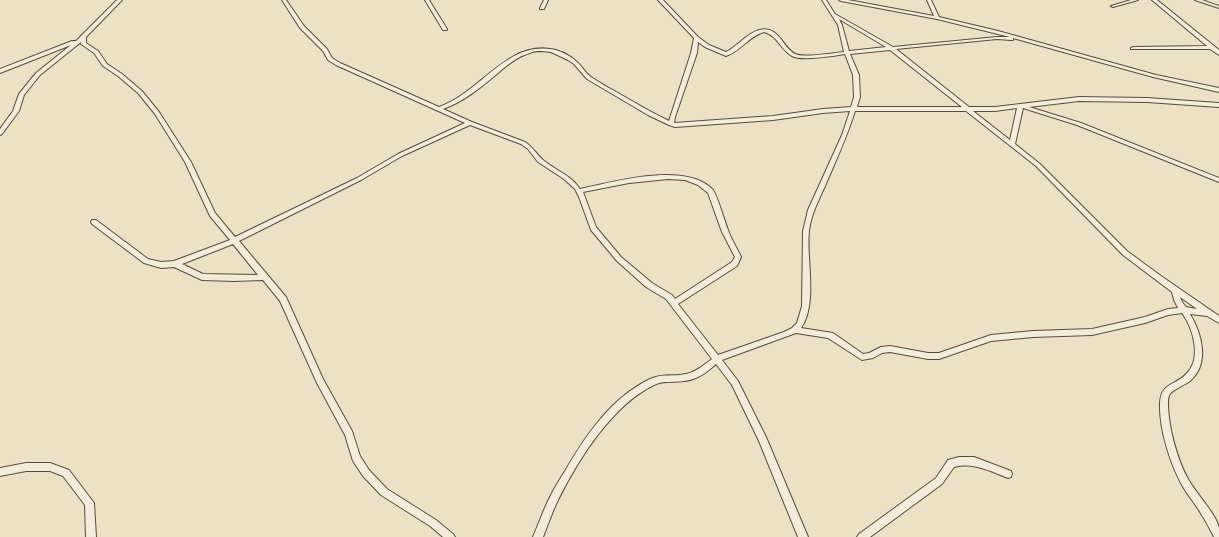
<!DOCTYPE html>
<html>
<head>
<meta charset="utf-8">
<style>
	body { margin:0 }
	canvas { display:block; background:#ebe2c6 }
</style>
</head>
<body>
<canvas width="1219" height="537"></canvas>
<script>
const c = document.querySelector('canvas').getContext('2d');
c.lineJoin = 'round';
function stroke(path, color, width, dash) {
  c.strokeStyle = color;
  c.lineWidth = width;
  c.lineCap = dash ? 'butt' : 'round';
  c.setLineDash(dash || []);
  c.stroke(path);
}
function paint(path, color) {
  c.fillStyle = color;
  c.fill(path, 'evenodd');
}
const street = new Path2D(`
	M117,0H122L86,37V43L98,51L107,64L122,74L142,91L159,112L191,162L215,213L235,237L357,178L398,154L465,123L336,65L328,60L323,51L300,28L282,0H286L304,26L327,49L332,58L340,63L439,107C469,96 487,71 514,56C534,45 559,45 577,62C582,66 585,73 591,77C600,83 609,88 618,93C635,103 651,112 669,121L691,53L694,38L658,0H663L698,37L709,45L726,52C738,46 746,34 759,30C779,25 782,47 795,54C803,58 834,53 844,52L838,25L822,0H826L835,14L893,47L997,37H1010L937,19L841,1L839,0H848L934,16L927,0H931L939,17L998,31L1156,75L1219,88V92L1153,77L1013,38V40H1011L997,39L896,49L969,107H995L1079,97L1147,98L1219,103V107L1147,102L1079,101L1029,107L1081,123L1219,178V182L1077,125L1023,108L1015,144L1040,164L1127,251L1161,276L1219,316V323L1207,316L1190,314C1202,334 1210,364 1190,381C1185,385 1172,390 1170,394C1168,396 1168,401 1168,403C1168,426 1177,459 1188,479C1195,492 1217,515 1219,528C1219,531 1219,534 1219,537H1214C1208,525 1202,514 1194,503C1190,497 1185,491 1182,485C1170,463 1159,428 1160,403C1161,382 1176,386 1187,373C1202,358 1193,328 1182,313L1168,315L1145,323L1092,335L1033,337L991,341L939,359H928L890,352L882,353L873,358L862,360L828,338L796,333L722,360L738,381L766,437L808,537H798L759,441L732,385L716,364C707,372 697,380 684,381C674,383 664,380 654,385C612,405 578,460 558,500C552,512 548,525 543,537H533C539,523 544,508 551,495C555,487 560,479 565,471C586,435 611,398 650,379C663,373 674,377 686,374C696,372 704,365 712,359L666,299L646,287L617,261L591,230L579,197L575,189L564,179L538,162L528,149L521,144L470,125L402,156L361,180L239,241L286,297L323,379L352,431L360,456L369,470L387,489L436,520L453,534L455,537H443L430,526L381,495L363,476L353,461L345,435L317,383L280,301L263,280L234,281L202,280L174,267L161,268L144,263L92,224L91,222L92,220H96L148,259L161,262L174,261L230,240L210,216L185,162L155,114L138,93L118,76L103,66L94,53L81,44V42L40,75L24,95L19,111L2,134L0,135V129L13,111L19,94L36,73L71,45L0,73V69L72,41H76ZM839,19L886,47L849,51L842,25ZM764,32C777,35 781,50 792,56C801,61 834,56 845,54L853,75L854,97L851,107L823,109L773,116L674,123L675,117L697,53L698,42L705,47L726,56C741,51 749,36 764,32ZM890,50L962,107H857L860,97L859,75L850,54ZM542,51L551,52L568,60L574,64L587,79L648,115L669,125L675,127L773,120L823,113L850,111L842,135L808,210L803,231L802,306L797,323L792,328L784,332L718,355L678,304L737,266L741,257C737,248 731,239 728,230C725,222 717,195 713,190C686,161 614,182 580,189C571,175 555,170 543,160C536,154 534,148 525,142L472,122L443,109C465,101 481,87 498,73C507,65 518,56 530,53C533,51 538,51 542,51ZM1017,108L1010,140L973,111H995ZM855,111H966L1036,166L1123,255L1172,292L1174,300L1178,308L1168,309L1145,317L1092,329L1033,331L991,335L939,353H928L890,346L881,347L869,353L863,354L833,333L801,328C818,305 806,258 809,231C811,213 821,196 828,179C838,156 848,134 855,111ZM668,179L685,180L698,185L708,193L722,232L735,257L732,262L675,299L672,295L652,283L621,257L596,227L583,192L629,183ZM233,244L258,275L203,274L182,264ZM1180,297L1197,309L1186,307L1182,302Z
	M425,0H429L447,29V30H443Z
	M544,0H548L544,9H540V8Z
	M1131,0H1138L1113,7L1111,6Z
	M1152,0H1157L1219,50V55L1210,49H1131V48L1133,47L1207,46Z
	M1195,0H1202L1219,6V8Z
	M959,457H974L1011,471L1012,474L1011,477L1008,478C990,471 973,462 954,467L942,484L870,537H857L859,534L936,478L948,460Z
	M26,463H50L69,470L94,503L96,537H86L85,505L63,476L50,471H26L0,476V468Z`);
stroke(street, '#564c3c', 2);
paint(street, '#f2ecda');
</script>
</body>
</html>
